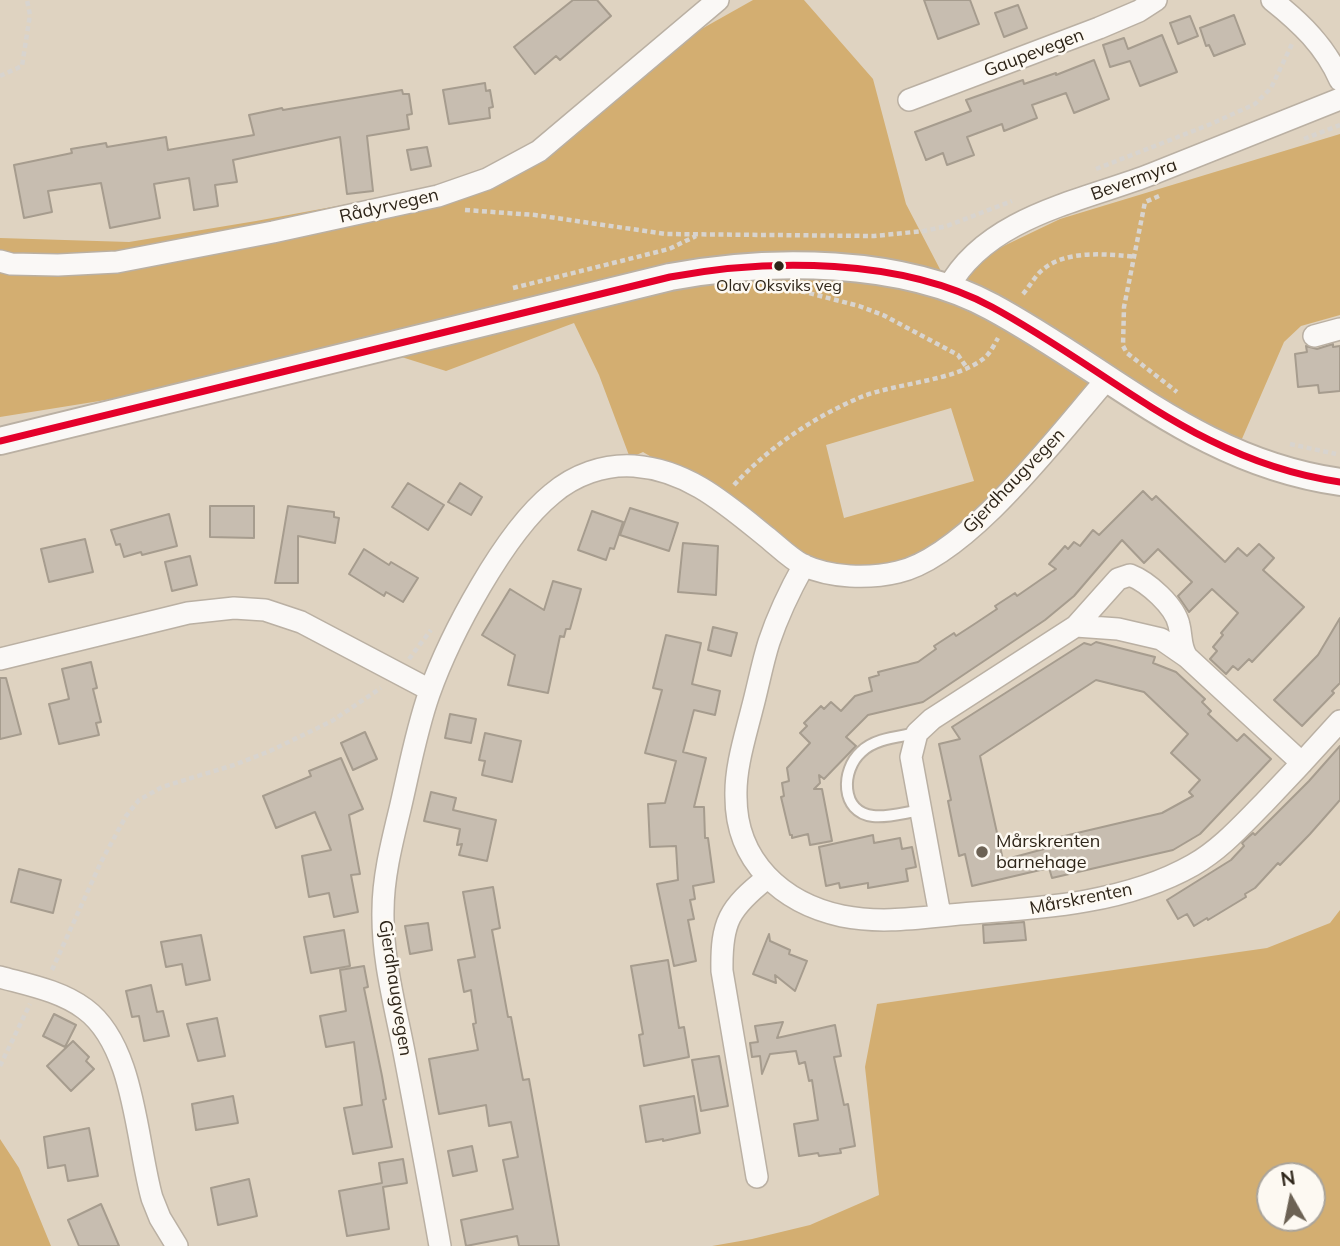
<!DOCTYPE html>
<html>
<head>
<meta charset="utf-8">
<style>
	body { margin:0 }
	#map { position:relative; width:1340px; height:1246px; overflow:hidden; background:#dfd3c1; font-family:Mulish,sans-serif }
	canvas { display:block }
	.north { position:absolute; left:1256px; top:1162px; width:70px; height:70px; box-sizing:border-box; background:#fdf9f2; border:2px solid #aaa49b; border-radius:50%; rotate:351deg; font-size:19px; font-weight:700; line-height:28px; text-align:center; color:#2e2519 }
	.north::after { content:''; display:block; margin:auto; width:24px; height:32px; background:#6c6254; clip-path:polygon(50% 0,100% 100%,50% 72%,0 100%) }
</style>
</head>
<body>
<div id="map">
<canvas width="1340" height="1246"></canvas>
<div class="north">N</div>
</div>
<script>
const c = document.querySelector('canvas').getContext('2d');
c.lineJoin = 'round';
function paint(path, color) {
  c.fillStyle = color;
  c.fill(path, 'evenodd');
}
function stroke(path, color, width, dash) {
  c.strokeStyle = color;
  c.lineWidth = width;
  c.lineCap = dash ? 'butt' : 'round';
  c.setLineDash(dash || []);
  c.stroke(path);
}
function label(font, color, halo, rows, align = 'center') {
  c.font = font + ' Mulish,sans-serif';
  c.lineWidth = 5;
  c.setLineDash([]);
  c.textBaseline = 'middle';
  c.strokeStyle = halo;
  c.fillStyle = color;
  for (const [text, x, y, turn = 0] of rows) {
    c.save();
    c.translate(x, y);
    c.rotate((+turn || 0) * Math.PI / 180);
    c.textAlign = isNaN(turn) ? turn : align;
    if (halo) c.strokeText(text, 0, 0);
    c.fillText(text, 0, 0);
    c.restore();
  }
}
paint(new Path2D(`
	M753,0H804L873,79L906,204L943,275L1060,219L1340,134V315L1301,326L1284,342L1238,448L1106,392L929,563L849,585L729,503L643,452L630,458L599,375L574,323L446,371L392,354L0,417V238L129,242L256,221L510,174L689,36ZM951,408L974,481L844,518L826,445Z
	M1340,910V1246H712L752,1239L810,1225L879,1195L865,1067L877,1004L1267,948L1330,923ZM1270,1176H1312V1218H1270Z
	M0,1139L19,1168L51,1246H0Z`), '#d3ae71');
const building = new Path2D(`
	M573,0H597L611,16L560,60L556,56L535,74L514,47Z
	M924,0H970L979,24L938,39Z
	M1018,5L1027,28L1004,37L995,13Z
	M1234,15L1245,44L1214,56L1209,45L1206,46L1200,28Z
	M1190,16L1198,36L1178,44L1170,23Z
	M1162,35L1177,72L1140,86L1130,61L1110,67L1103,45L1124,38L1128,49Z
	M1094,60L1109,99L1074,113L1066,93L1032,105L1037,118L1004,131L1002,124L967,137L974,155L947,165L943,153L926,160L915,132L971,111L966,100L1023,80L1024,84L1056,73V75Z
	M485,83L486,91L490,90L493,107L489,108L490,118L449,124L443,90Z
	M402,90L403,94H409L412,114L407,115L409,129L367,136L373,191L347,194L340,137L233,160L237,182L215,185L218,206L194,210L189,178L154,184L160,218L110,228L101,183L48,191L52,212L24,218L14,165L72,153L71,149L106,143L107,147L166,137L168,150L254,135L249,115L282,108L283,110Z
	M427,147L431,166L411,170L407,150Z
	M1333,344V347L1340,346V391L1319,393L1318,385L1298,387L1295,354L1307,352L1306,346L1317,349Z
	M408,483L444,505L428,530L392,507Z
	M460,483L482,497L471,515L448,502Z
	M1143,491L1152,500L1156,496L1225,562L1238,548L1247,556L1259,544L1274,558L1263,570L1304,607L1252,662L1249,659L1238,670L1233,666L1226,674L1210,659L1217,651L1213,647L1223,635L1221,633L1238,613L1212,589L1189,612L1178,596L1192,582L1158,549L1144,563L1122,540L1074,596L1045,620L923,702L868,715L846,737L856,746L824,779L819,775L820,783L814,789H822L832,841L810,845L808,834L792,838V835H790L781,797L784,796L782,783L789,781L787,768L810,743L800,733L807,726L804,723L821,706L824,709L831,702L841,711L855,696L872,691L869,678L879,675L878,672L918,662L936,649L934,646L954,633L956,636L976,623L997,609L995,606L1015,593L1017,596L1056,569L1049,564L1065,546L1068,549L1074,542L1080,546L1093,530L1099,535Z
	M210,506H254V538L210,537Z
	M288,506L334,512V517L339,518L335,543L298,536V583H275Z
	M630,508L678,523L669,551L620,535Z
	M592,511L623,522L614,549L610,548L606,560L578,550Z
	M169,514L177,546L142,555L141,552L124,557L120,544L116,545L111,530Z
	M85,539L93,572L49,582L41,549Z
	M683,543L718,546L716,595L678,592Z
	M364,549L389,565L391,562L418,578L403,602L386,592L384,596L349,574Z
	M190,556L197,585L172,591L165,562Z
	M553,581L581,589L570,629H566L564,637L560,636L548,693L508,685L515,655L482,635L510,589L544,610Z
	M1340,618V683L1332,691L1334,693L1302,726L1274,700L1318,655Z
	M713,627L737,633L731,656L708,650Z
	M666,635L701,643L692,684L720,691L715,715L694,710L683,752L706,758L694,807H704L705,838H708L714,882L693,886L695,899L690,900L694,919L688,920L696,961L674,966L657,884L678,880L676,846L650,847L648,804L665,803L676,761L645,753L662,690L653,688Z
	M1096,642L1155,657L1153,663L1176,672L1205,699L1202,702L1211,711L1208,714L1237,741L1244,734L1271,759L1200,834L1173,850L1052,878L1049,868L972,886L965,854L959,856L948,801L951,800L939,744L960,739L952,727L1084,643L1091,645ZM1096,680L1144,692L1188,734L1171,753L1200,780L1189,792L1193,796L1162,813L1043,841L1044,849L1003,860L980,756Z
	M91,662L97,688L93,689L101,722L96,723L99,735L59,744L49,704L69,699L62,669Z
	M0,678H6L21,734L0,739Z
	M450,714L476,719L471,743L445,738Z
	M365,732L377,759L353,770L341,743Z
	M485,733L521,741L512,782L482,775L485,761L479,760Z
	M1340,746V800L1310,834L1280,865L1278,863L1255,888L1245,894L1246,897L1208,920L1207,918L1194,926L1187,914L1178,919L1167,900L1231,860L1244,846L1242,843L1253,833L1255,835L1309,781Z
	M341,758L363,809L349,815L360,874L351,875L358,912L334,917L329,893L309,897L302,856L331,850L315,812L276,828L263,796L311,776L309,771Z
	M431,792L456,798L453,810L496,820L487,861L459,855L462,844L457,845L460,829L424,821Z
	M873,835L874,843L900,838L902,849L912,847L916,867L906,869L908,881L868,888V883L840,888L839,883L826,886L819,847Z
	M19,869L61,880L53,913L11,902Z
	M493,887L500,928L492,930L508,1017H511L523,1080L529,1079L559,1246H519L517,1236L466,1246L461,1220L513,1209L503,1160L518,1157L511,1122L489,1126L486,1105L439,1114L434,1087L429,1059L478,1050L473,1024L476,1023L471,990L464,992L458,960L475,957L463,892Z
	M1024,922L1026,940L984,943L983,925Z
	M428,923L432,950L410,954L405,926Z
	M344,930L350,966L311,973L304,937Z
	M769,934L770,941L790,950L789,954L807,961L795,991L775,975L776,983L753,974Z
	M201,935L210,980L186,985L182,964L166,967L161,942Z
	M668,960L679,1028L684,1027L689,1057L644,1066L639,1035L643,1034L631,966Z
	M364,966L368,987L364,988L382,1076L386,1099L383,1100L392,1147L353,1154L344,1108L362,1105L354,1042L326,1047L320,1016L346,1011L340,970Z
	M151,985L157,1012L163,1011L169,1036L144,1041L139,1016L132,1017L126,991Z
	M54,1014L76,1025L65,1047L43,1036Z
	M217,1018L225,1056L198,1061L187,1024Z
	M783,1022L777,1038L835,1025L841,1056L834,1057L844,1105L848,1104L855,1146L840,1149L841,1153L819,1156L818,1153L799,1156L794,1124L818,1120L812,1080L809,1081L805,1062L799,1064L796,1051L770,1054L762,1074L760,1056L752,1057L750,1043L758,1042L755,1026Z
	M73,1041L89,1057L86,1061L94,1069L71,1091L47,1066Z
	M719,1056L728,1106L701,1111L692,1060Z
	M233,1096L238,1123L196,1130L192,1104Z
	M694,1096L700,1133L663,1141V1139L646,1142L640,1106Z
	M89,1128L98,1176L68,1181L65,1165L48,1168L44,1137Z
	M472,1146L477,1171L453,1176L448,1151Z
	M403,1159L407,1183L383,1187L389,1229L347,1236L339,1191L382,1183L379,1163Z
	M249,1179L257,1216L218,1225L211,1188Z
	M101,1204L119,1246H79L68,1220Z`);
paint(building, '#c7bdb0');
stroke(building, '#a69c8e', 2);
const service = new Path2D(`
	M917,733C899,737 875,738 861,752C841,770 840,812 873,816C888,818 906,812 922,810`);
const minor = new Path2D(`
	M1272,0C1301,23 1325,46 1340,80
	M909,100L1099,28L1139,11L1156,0
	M0,261L11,264L58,265L117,262L273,232L438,196L487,179L539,151L718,0
	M948,288C987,216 1083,201 1152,174C1215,149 1277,124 1340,99
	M1314,336L1340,329
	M804,565C790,590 778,615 769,642C762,664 758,687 752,709C745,737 735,768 736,797C736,861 782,903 842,916C886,925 929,916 973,913C1046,908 1128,902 1193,865C1221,849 1242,825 1264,803C1290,776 1315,749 1340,721
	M1076,626L1118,579L1130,575C1148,582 1175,606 1179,625C1182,637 1180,647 1187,657
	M0,659L188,613L234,608L265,610L301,622L430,690
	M940,915L911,757L917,733L932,719L1076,626L1118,629L1161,639L1187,657L1302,763
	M0,977C29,985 61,991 85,1009C135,1046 136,1141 152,1198L160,1218L177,1246
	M757,1177L722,971C721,922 729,908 767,878
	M440,1246C429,1183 417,1120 405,1057C396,1009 382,960 383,911C383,877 392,842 400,809C409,771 416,731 429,694C450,635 504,533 552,494C574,475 604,464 634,466C689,470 727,505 768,538C779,547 791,559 803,565C831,578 869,579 898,572C968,556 1059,434 1107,379`);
const tertiary = new Path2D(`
	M0,441L670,277C769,258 902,258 992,307C1112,372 1199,462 1340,482`);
stroke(service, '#bab0a3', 14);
stroke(minor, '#bab0a3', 24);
stroke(tertiary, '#bab0a3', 30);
stroke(new Path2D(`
	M0,76L22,66L30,15L27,0
	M1304,139L1340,125
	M1096,169L1211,124L1255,104L1271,88L1292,44
	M1159,196L1145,202L1124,307L1123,346L1127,353L1177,392
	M465,210L535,215L666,234L874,236L924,231L947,226L1012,201
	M513,288L669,249L696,236
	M801,291L859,306L883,315L958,355L967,368
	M1023,294C1029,287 1034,278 1040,272C1064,249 1106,254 1136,257
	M1290,444L1336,454
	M734,485C769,447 814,417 861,397C896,383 955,381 983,359C990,354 994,345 998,338
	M409,659L431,630
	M52,970L101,862L126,816L139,800L162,787L234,765L270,751L332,721L381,688
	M0,1066L30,1004`), '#d8d4cf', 4.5, [5, 3.5]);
stroke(service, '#faf8f6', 10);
stroke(minor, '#faf8f6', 21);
stroke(tertiary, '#faf8f6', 26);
stroke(new Path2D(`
	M0,441L670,277C769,258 902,258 992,307C1112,372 1199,462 1340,482`), '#e4002b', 7);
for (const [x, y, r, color] of [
	[779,266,6,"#2e2519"],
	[982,852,7,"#6c6254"]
]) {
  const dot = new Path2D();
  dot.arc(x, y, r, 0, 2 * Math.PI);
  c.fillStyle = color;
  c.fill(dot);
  stroke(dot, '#fdf9f2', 2.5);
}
label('16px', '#2e2519', '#fdf9f2', [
	["Olav Oksviks veg",779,286]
]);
label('18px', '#2e2519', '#fdf9f2', [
	["Gaupevegen",1034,53,-21],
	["Bevermyra",1134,180,-20],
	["Rådyrvegen",389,206,-13],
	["Gjerdhaugvegen",1014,481,-46],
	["Mårskrenten",1081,899,-11],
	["Gjerdhaugvegen",395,988,81]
]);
label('18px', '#2e2519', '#fdf9f2', [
	["Mårskrenten",996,842],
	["barnehage",996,863]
], 'left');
</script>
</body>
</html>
